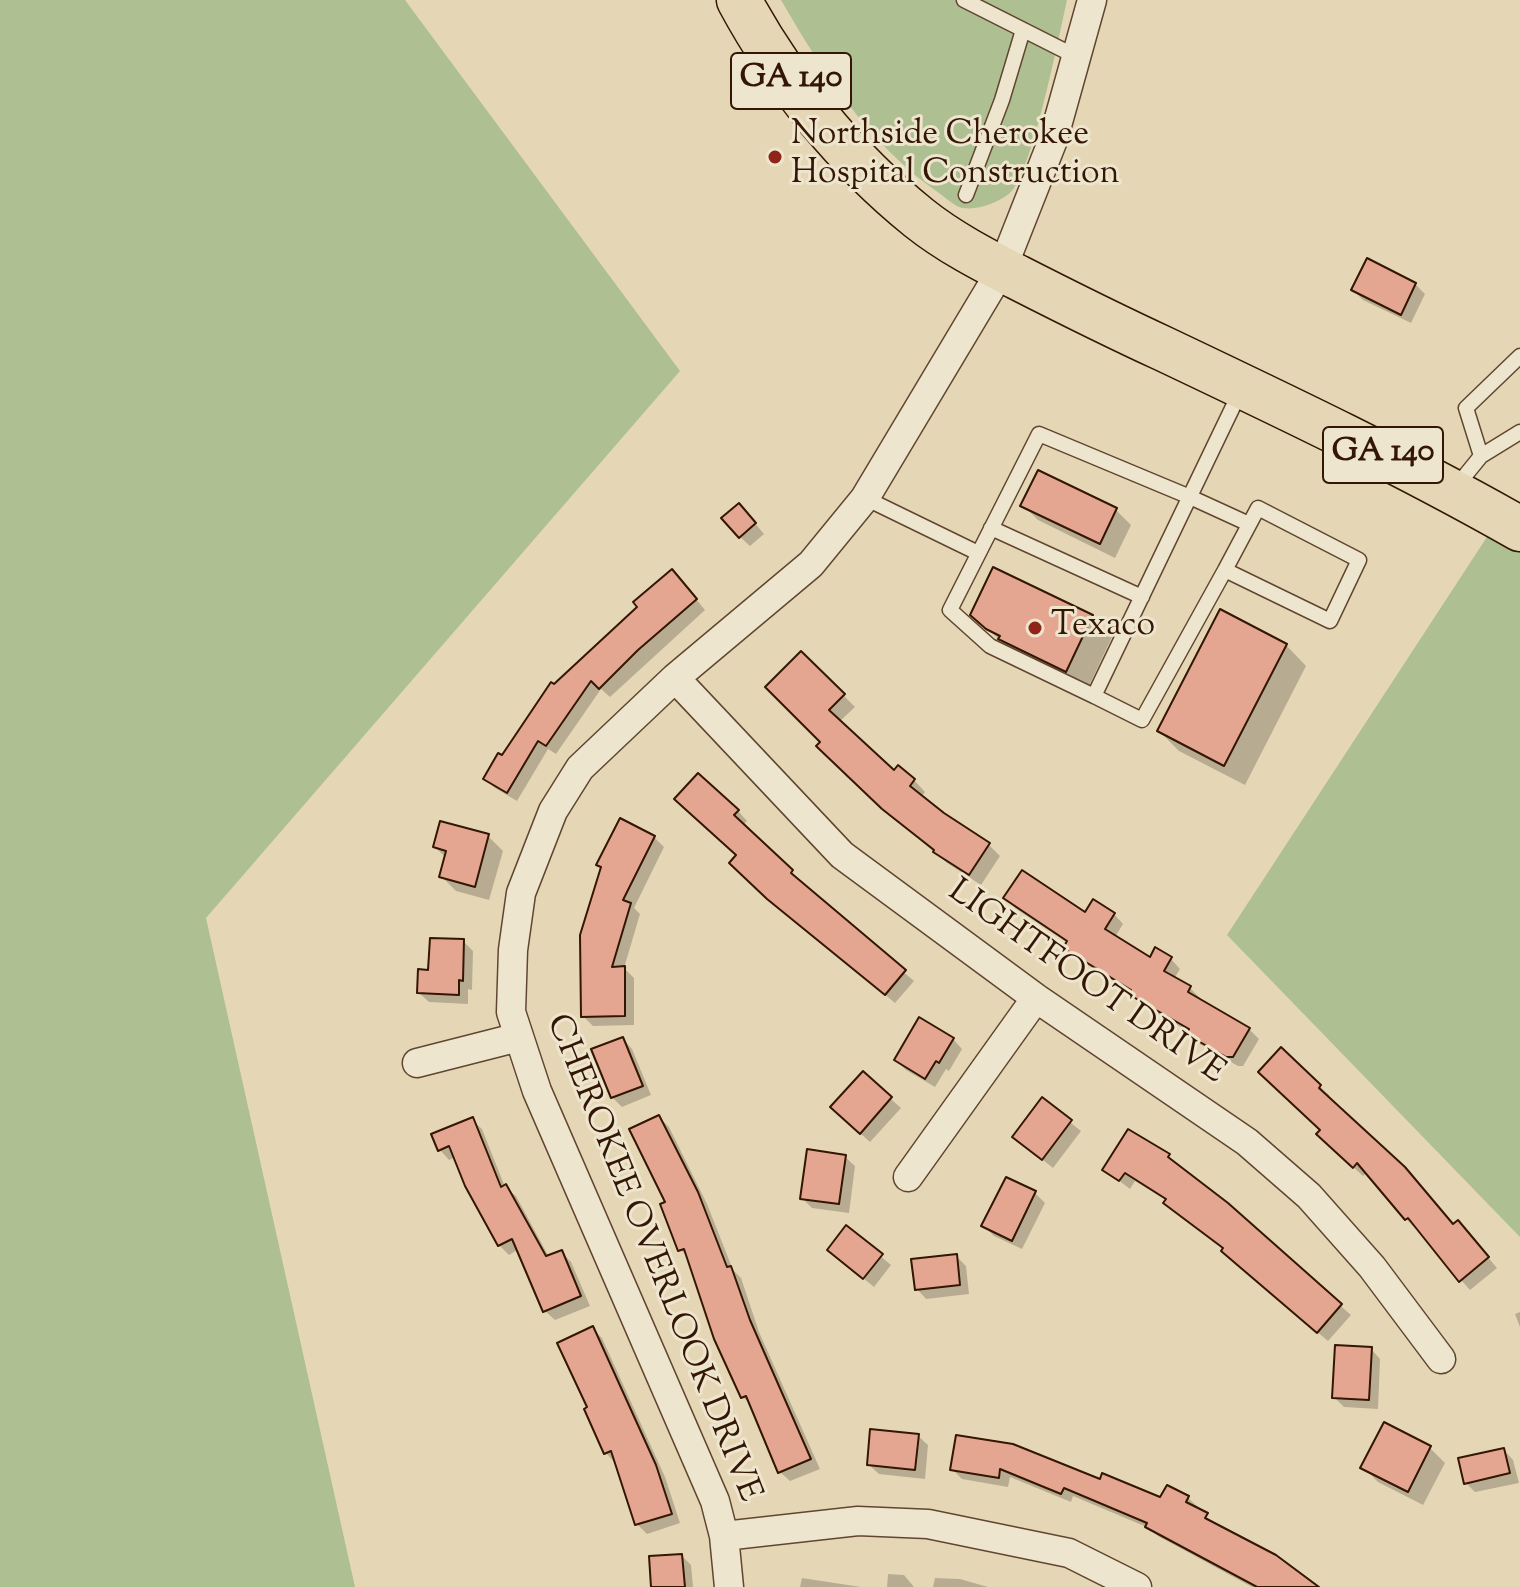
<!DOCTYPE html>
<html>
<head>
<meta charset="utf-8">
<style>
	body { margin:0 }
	canvas { display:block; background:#e5d7b5 }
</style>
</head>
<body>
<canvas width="1520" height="1587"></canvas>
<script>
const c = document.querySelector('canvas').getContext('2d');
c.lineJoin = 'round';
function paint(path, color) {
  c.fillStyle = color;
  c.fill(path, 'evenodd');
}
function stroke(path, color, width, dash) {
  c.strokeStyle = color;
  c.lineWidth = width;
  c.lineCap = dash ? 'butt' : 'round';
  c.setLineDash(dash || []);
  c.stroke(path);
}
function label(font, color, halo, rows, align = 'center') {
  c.font = font + ' "Sorts Mill Goudy",serif';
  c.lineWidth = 6;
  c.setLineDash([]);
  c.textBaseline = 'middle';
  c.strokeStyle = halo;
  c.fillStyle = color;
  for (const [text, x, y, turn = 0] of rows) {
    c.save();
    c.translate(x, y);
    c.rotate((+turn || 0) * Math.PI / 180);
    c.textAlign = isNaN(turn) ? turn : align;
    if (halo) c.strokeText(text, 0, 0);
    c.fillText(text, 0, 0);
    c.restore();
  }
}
paint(new Path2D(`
	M0,0H405L680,371L206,918L355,1587H0Z
	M781,0H1067C1059,36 1032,173 1010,193C998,203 974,212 959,207C952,204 945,197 939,193C870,146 822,71 781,0Z
	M1500,517L1520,527V1237L1227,935Z`), '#aebf92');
paint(new Path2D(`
	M1415,284L1425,294L1411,323L1363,300L1353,290Z
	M1023,505L1116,510L1131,525L1115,558L1038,520Z
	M748,515L764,534L750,546L740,537Z
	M994,570L1092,617L1112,637L1087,690L1009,649L972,614Z
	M681,581L705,610L610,697L601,689L556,754L548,749L517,801L495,788L485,779L554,687Z
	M1286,645L1306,666L1245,785L1179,751L1159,731Z
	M801,653L855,707L839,722L894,773L914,780L925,792L921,797L989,845L1000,856L981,885L947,863L897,820L823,741Z
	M686,809L738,811L747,821L743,825L800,883L914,981L895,1003L741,872L739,855Z
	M488,836L503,851L489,900L456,891L441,876L446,858L435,847Z
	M654,837L664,847L634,908L640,914L624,968L634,978V1025L593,1026L583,1016L582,936Z
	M1006,898L1086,915L1114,914L1123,924L1115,937L1150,959H1171L1180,969L1174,979L1190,988L1200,998L1198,1000L1249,1029L1259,1039L1243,1066H1238L1198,1043L1190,1032L1140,1004L1131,992L1075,957L1065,948L1068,943L1015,908Z
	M463,941L473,951L472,990L468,989V1004L429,1002L419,993L430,972Z
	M623,1039L632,1049L651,1095L622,1107L612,1097Z
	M953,1039L962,1049L949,1071L946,1069L935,1087L906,1070L896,1060Z
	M1281,1050L1330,1096L1328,1098L1453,1226L1467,1232L1497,1268L1470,1290L1461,1280L1418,1227L1416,1229L1406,1219L1367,1172L1363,1176L1328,1144Z
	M863,1074L901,1108L870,1142L842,1117Z
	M1042,1100L1081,1131L1053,1168L1014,1137Z
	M659,1117L669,1127L707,1204L733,1270L741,1278L759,1332L820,1469L790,1481L780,1472L752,1406L743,1397L689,1258L680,1249L668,1203Z
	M472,1120L482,1129L505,1187L516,1196L549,1257L561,1252L571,1262L590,1306L555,1320L545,1311L519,1249L509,1255L499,1245L456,1157L449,1160L440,1150Z
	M1168,1156L1351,1315L1328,1341L1233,1261L1225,1250L1175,1212L1166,1203L1167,1201L1135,1181L1130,1189L1105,1170Z
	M845,1157L855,1166L849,1213L812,1208L802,1198Z
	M1035,1193L1045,1203L1022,1249L994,1236L984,1226Z
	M847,1228L891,1265L874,1287L829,1250Z
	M956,1256L966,1266L969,1294L926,1299L917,1289Z
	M1520,1312V1327L1515,1314Z
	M592,1328L602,1338L665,1477L680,1523L647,1534L637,1524L615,1463L606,1453L590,1408Z
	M1371,1349L1380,1359L1378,1409L1344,1407L1334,1397Z
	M918,1436L928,1445L925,1479L879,1474L869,1465Z
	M958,1437L1161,1500L1188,1498L1198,1507L1197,1510L1216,1524L1315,1587H1252L1158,1536L1149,1528L1073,1496L1071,1502L1010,1477L1008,1487L962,1479L952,1469Z
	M1430,1448L1445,1463L1423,1505L1378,1482L1363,1467Z
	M1504,1450L1513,1460L1519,1483L1475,1492L1466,1483Z
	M682,1556L691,1565L693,1587H653Z
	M888,1574L904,1575L914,1587H887Z
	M802,1578L861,1587H800Z
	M935,1578L960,1579L988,1587H933Z`), '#0003');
const building = new Path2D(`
	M1367,258L1416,283L1401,315L1351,290Z
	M1038,470L1117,508L1100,544L1020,506Z
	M739,503L756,523L739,538L721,518Z
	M993,567L1093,615L1066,672L998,639L1000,636L986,629L970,615Z
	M672,569L697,599L638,650L599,689L591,681L546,746L538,741L507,793L483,779L498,753L502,755L551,682L554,684L637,607L633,602Z
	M1220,609L1287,644L1224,766L1157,731Z
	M801,651L845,694L829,710L894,770L898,765L915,779L910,786L944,813L990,843L969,875L933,852L934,850L882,809L816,746L820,742L765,687Z
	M698,773L739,810L734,815L793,870L791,873L906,970L885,995L767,899L729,863L736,855L674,799Z
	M620,818L655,836L623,900L631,903L612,967L625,966V1016L581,1017L580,935L601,867L596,865Z
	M440,821L489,834L475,887L439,877L446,851L433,847Z
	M1022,870L1085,912L1093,899L1115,913L1105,929L1150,957L1155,947L1172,957L1164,971L1191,986L1188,992L1250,1028L1233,1057H1226L1186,1034L1189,1029L1128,994L1131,990L1063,948L1067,941L1003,898Z
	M430,938L464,939L463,981L459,980V995L417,993L418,969L428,970Z
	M919,1017L954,1038L939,1063L936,1061L925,1079L894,1060Z
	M623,1037L643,1086L611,1098L591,1049Z
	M1281,1047L1321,1085L1319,1088L1405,1167L1453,1224L1458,1220L1489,1257L1459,1282L1408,1218L1405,1220L1357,1163L1353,1168L1316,1134L1320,1130L1258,1072Z
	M863,1071L892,1097L860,1134L830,1107Z
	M1042,1097L1072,1120L1042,1160L1012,1137Z
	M659,1115L698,1192L727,1267L731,1266L750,1320L811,1459L778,1473L746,1396L741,1398L714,1339L684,1249L678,1251L660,1204L665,1202L629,1129Z
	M473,1117L501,1187L506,1184L546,1256L562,1250L581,1296L543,1312L512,1239L498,1246L465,1186L449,1146L438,1151L431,1134Z
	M1128,1129L1170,1154L1168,1157L1228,1203L1342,1304L1317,1333L1221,1251L1223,1248L1163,1203L1166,1199L1125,1173L1119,1181L1102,1170Z
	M807,1149L846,1155L839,1204L800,1199Z
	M1006,1177L1036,1191L1012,1241L981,1226Z
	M846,1225L883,1254L863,1279L827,1250Z
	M957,1254L960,1285L915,1290L911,1259Z
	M593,1326L656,1465L672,1514L635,1525L611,1451L604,1454L584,1409L587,1407L557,1343Z
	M1335,1345L1372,1347L1369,1400L1332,1398Z
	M1384,1422L1431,1446L1408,1492L1360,1468Z
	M870,1429L919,1434L915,1470L867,1465Z
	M956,1435L1013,1444L1100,1479L1102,1473L1160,1497L1167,1485L1189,1496L1186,1502L1208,1513L1205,1518L1276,1555L1319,1587H1257L1145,1527L1147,1523L1064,1488L1061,1494L1000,1469L999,1478L950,1470Z
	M1504,1448L1510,1473L1464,1484L1458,1458Z
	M682,1554L685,1587H651L649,1556Z`);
paint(building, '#e4a690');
stroke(building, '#331603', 2);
const service = new Path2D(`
	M964,0L1077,57
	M966,195L1002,100L1023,30
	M1241,390L1094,696L990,646L950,610L1039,434L1190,497L1249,524
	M1481,456L1466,408L1520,356
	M1455,488L1481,456L1520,432
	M865,498L978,553
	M991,528L1142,597
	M1094,696L1142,720L1225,570L1330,621L1359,560L1258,508L1225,570`);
const minor = new Path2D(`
	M675,678L842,855L1036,998L1247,1142L1309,1196L1372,1267L1441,1359
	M417,1063L519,1037
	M908,1177L1036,998
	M724,1536L858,1521L928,1524L1069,1553L1137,1587
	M729,1587L724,1536L715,1501L537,1091L511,1012L513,950L521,893L553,811L580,768L675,678L811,564L865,498L1002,269L1053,140L1092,0`);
const primary = new Path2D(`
	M739,0C783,82 847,160 919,218C949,242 984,260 1017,277C1066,302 1114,326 1164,349C1284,406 1404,463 1520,529`);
stroke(service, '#604630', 17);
stroke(minor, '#604630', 31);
stroke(primary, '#331603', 47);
stroke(service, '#eee5cf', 14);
stroke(minor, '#eee5cf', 28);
stroke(primary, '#e5d7b5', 44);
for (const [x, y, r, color] of [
	[775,157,8,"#8f2418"],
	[1035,628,8,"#8f2418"]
]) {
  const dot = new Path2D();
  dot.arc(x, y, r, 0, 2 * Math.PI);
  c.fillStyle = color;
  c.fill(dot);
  stroke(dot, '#eee5cf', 3);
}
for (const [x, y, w] of [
	[791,81,120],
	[1383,455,120]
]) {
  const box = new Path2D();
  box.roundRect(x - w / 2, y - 28, w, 56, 6);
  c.fillStyle = '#eee5cf';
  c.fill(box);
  stroke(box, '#331603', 2);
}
label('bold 32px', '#331603', null, [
	["GA 140",791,81],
	["GA 140",1383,455]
]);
label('34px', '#331603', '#eee5cf', [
	["Northside Cherokee",791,137],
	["Hospital Construction",791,176],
	["Texaco",1051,628]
], 'left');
label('34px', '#331603', '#eee5cf', [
	["LIGHTFOOT DRIVE",1085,984,35],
	["CHEROKEE OVERLOOK DRIVE",651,1259,68]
]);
</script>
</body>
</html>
